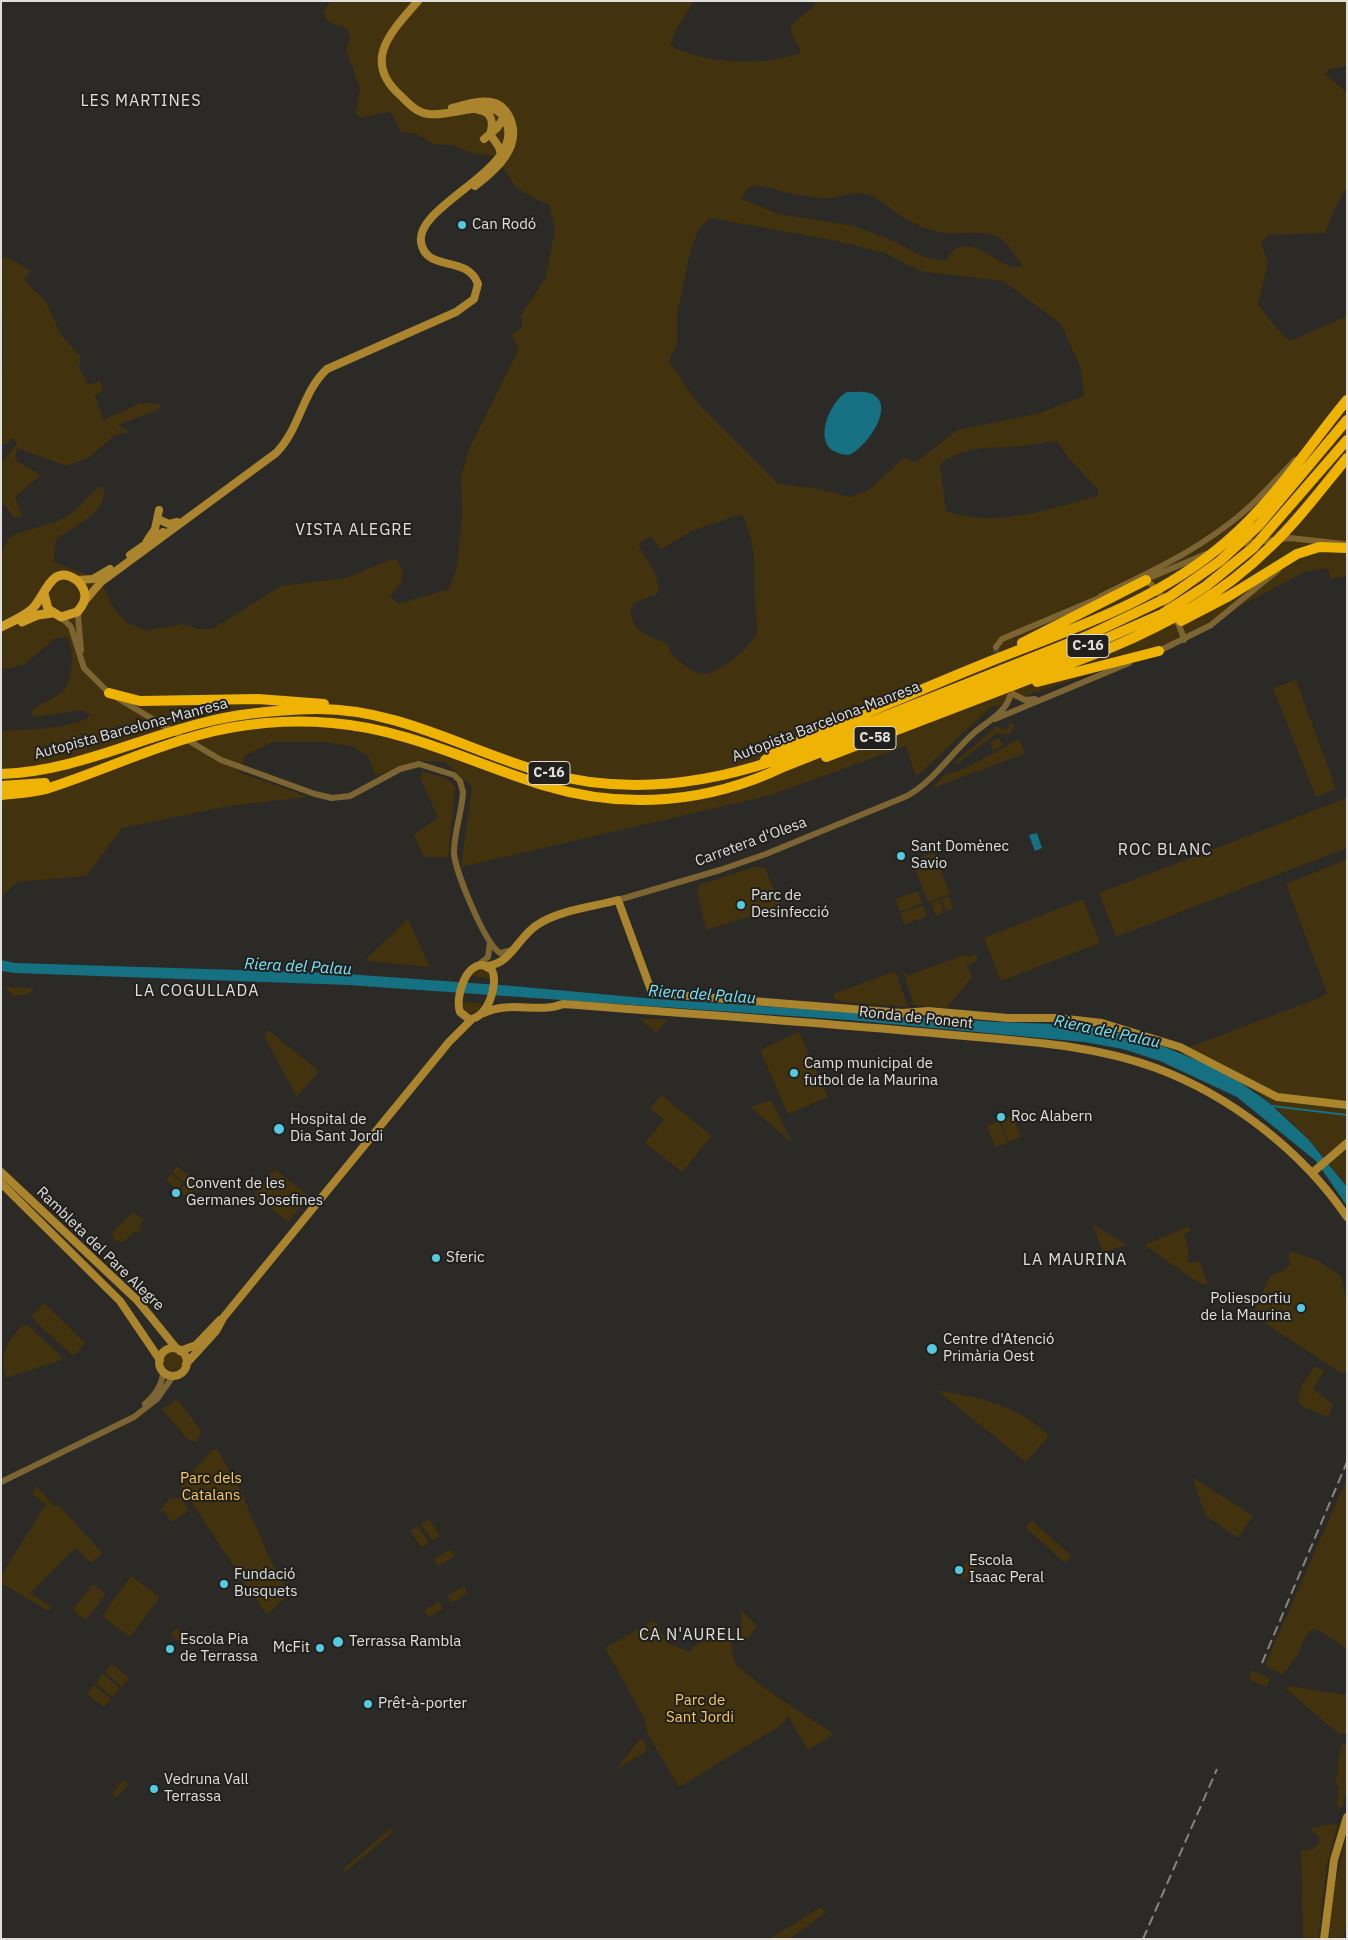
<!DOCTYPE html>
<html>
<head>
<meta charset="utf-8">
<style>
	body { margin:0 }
	#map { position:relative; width:1348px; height:1940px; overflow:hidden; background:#2b2a26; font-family:"IBM Plex Sans",sans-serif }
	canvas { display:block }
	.frame { position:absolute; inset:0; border:2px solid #e1dfdd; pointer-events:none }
</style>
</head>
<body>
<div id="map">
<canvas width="1348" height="1940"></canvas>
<div class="frame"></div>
</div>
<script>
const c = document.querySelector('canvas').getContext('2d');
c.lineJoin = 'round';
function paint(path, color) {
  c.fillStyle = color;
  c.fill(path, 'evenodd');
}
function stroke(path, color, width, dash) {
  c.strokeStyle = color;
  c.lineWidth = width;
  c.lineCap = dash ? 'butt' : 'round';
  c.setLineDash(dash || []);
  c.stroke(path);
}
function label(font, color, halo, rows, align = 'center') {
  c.font = font + ' "IBM Plex Sans",sans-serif';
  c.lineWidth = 4;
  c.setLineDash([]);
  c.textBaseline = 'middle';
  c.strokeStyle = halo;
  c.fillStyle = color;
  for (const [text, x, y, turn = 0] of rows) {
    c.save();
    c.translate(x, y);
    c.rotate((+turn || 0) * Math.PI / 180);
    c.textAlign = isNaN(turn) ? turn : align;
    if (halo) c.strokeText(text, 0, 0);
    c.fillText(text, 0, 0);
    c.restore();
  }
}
paint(new Path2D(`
	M331,1H694L676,30L670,45C703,64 765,67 800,53L801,50L792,36L791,26L815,5L813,1H1347V66L1330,69L1325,74L1347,93V186L1332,215L1325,233L1269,235L1261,243L1268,262L1258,305C1269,317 1277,331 1290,341L1347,316V576L1331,579L1327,568L1305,572L1169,643L1097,672L990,708L916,777L906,746L768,796L461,867L472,787L445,762L415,761L376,776L368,756L353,747L325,742H273L246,755L238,772L309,797L229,806L122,828L86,876L17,882L1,897V731C17,730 85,729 90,714L81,710L36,717L31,713C37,703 54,700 63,691C72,682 76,647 66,637L54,639L25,664L1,670V554L8,539L13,535C33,527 58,525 75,510C84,503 90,493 101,486L104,487C107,516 72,525 55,541L54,562L99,579C108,595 112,610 127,622C132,626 139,626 144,631L183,624L198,629H212L281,586L346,578L392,559L398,561L403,574L400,585L390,595L398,604L449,589L457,567L462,516L461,476L470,447L519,348L511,335L522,328L521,315L546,277L555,229L549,205L531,197L515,186L495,156L475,154L452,145L433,144L417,134L401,132L393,115L387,112L361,118L356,113L360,88L346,50C350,41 352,37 346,28C335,23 325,25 324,10ZM757,185C781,191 804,198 828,198C840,198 850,192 862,193C879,196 887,207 901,216C910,222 921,227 932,230C954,238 977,228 996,236C1009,241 1014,256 1023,266C1003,274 978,235 955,249C951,252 949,257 945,261L924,257L894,241L854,226L779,214L741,199L748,188ZM710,218L832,240L885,253L919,271L1003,281L1061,324L1081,369L1084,396L1036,414L957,430L915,463L905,457L867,491L850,497L814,488L778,484L700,406L669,362L677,343V315L690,253L698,230ZM1057,441L1066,455L1098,489L1097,496C1048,509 996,529 946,511L940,464C966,447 981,448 1010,447C1026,446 1042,443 1057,441ZM742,514C758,550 753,564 755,601C755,610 758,622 757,631C755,646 716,676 701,674C690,672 678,660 670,652L667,643C651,638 630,631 631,609L635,602L656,595L659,591L656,575L638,544L651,536L661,549L694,530Z
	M6,257L32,271L24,277L32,289L45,300L61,335L81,357L79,367L88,385L100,381L103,391L95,395L103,420L141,403L160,404L158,410L118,425L130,432L115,435L88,458L66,466L17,448L15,460L41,475L15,497L23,517H14L1,501V464L17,443L13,438L4,445L1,444L3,340L1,261Z
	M1296,680L1336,789L1316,797L1273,688Z
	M1010,722L1015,726L1008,735L997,733L957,764L954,763L997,726L1004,730L1008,728Z
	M999,738L1003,745L993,751L990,742Z
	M1019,739L1024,751L1023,754L931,789L944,775L966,768Z
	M422,772C435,775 448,776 455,787L448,857H424L414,835L438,817L420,778Z
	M1347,798V848L1116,937L1099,893Z
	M934,853L950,894L928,902L912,861Z
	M1347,859V1187C1319,1147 1268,1093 1224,1071C1211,1065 1197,1060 1184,1055L1187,1048L1319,998L1327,993L1286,884Z
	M754,867L765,868L781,907L706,930L697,892L699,885Z
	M918,891L922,903L900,912L895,899Z
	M949,896L953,909L946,911L941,899Z
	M939,899L944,912L936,916L931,902Z
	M1083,899L1100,943L1001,981L984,938Z
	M923,905L927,916L904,925L900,913Z
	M408,919L430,967L367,961L366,959Z
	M966,954L968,957L976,954L978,960L967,965L972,977L947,1008L914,1005L902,969L907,976Z
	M481,969L486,971L490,978L471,976L476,970Z
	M893,972L896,973L908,1007L844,1002L833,999L835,993Z
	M5,987L34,988L27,995L14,996Z
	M462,1002L482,1003L478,1011L469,1014L464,1009Z
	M640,1019H668L656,1033Z
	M268,1030L319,1071L297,1097L264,1036Z
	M799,1032L828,1097L788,1114L760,1050Z
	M661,1095L712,1136L682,1172L645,1143L664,1120L650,1108Z
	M771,1100L793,1144L750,1107Z
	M1013,1115L1021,1137L1008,1142L1000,1120Z
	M999,1121L1007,1143L995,1147L987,1126Z
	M177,1166L189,1176L184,1182L172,1172Z
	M275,1169L309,1197L288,1222L254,1194Z
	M171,1174L183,1183L178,1190L166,1180Z
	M191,1177L202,1186L197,1192L186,1183Z
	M184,1185L196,1194L190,1200L179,1191Z
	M133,1212L144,1220L139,1225L142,1228L138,1233L135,1231L122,1243L117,1240L115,1243L112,1233Z
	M1092,1224L1127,1245L1103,1252Z
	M1189,1226L1191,1231L1184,1234L1188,1248V1263L1199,1261L1208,1283L1202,1285L1144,1245Z
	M1291,1251L1317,1260L1341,1276L1347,1302V1369L1343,1374L1252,1315L1270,1276L1285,1270L1290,1265L1288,1256Z
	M44,1303L85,1343L76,1354L72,1355L33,1319L32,1316Z
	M22,1325L29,1326L61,1356V1360L6,1378C0,1353 6,1344 22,1325Z
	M163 1361a10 10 0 1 1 20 0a10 10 0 1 1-20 0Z
	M1315,1366L1324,1371L1313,1389L1333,1404L1328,1417L1303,1407L1298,1400L1302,1384Z
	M938,1391C975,1395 1022,1407 1049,1436L1026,1462Z
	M177,1399L200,1429L201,1433L196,1442L188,1440L162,1409Z
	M217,1449L241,1492L271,1561L287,1590L286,1596L268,1614L265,1613L252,1591H250L180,1485L212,1450Z
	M1192,1477L1253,1516L1238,1538L1206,1516Z
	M1347,1478V1649L1322,1632L1312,1629L1305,1637L1298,1654L1283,1675L1265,1665Z
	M36,1486L55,1507L58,1504L102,1553L91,1563L75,1548L30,1593L52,1607L48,1611L1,1583V1576L46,1504L32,1494Z
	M174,1497L181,1498L189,1511L171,1522L165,1512L159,1511L170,1498Z
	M429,1519L440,1536L432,1540L421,1524Z
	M1032,1521L1072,1556L1065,1563L1026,1528Z
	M418,1526L429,1543L421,1547L410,1531Z
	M451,1549L455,1556L438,1566L434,1559Z
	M969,1559L977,1567L965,1579L957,1572Z
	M131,1576L160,1597L130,1637L102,1616Z
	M93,1584L106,1594L86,1620L73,1610Z
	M464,1586L468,1593L452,1603L447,1596Z
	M439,1601L443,1609L429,1617L424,1610Z
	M741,1610L757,1626L742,1645Z
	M654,1620L667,1643L690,1652L692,1648L729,1625L731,1626L732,1654L737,1666L770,1692L834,1734L808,1750L788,1716L783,1724L679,1787L647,1733L645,1720L605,1648Z
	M176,1628L186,1636L180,1643L171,1635Z
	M112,1664L129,1678L122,1687L105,1672Z
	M1252,1670L1270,1679L1267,1687L1248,1679Z
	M103,1674L120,1688L112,1697L96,1683Z
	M94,1685L111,1699L104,1707L87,1694Z
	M1289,1686L1347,1695V1734H1339L1286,1689Z
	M640,1739L645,1741L647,1751L616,1769Z
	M1341,1744H1347V1784L1343,1807H1340L1339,1810L1337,1804L1339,1788L1336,1783Z
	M124,1780L129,1784L117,1797L112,1793Z
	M1331,1824L1338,1825L1327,1865L1318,1939H1303L1301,1851L1313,1849L1319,1843V1837L1310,1828Z
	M391,1828L393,1832L345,1872L343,1869Z
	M1347,1831V1914L1344,1939H1329L1334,1890Z
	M821,1907L826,1913L789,1939H769Z`), '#42320d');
paint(new Path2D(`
	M847,392C854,392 863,391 870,393C898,404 867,446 851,454C846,456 841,454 836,452C812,442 831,400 847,392Z
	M1037,833L1042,848L1035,851L1029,835Z
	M1,960L15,963L333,973L513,986L655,999L997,1022L1083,1025L1128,1035L1165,1047L1225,1072L1267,1101L1308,1139L1347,1187V1206L1316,1161L1237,1097L1160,1061L1123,1049L1084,1042L848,1020L348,985L15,973L1,971Z`), '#157182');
stroke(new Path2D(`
	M1272,1106L1347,1115`), '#157182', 2);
stroke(new Path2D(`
	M996,647V656L1003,673`), '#464541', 6, [6, 3]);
stroke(new Path2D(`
	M1239,544L1290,538L1344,544
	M1144,580L1206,554
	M1146,580C1161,591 1180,622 1184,640
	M1101,596C1145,575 1190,554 1230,523C1254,505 1274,482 1295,460
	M80,609L78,616L81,650
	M61,617L71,627L84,668L109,693L221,760L315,794L332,798L350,796L400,769L419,764L454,775L460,781L463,792C462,812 454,832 454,853C455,871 485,944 500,953L512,950
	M996,647L1002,639L1104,596
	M1157,652L1211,625L1278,570
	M1013,694L1025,700L1035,699
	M995,719L1129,663
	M618,900L720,870L766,854L907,796C934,781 952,752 975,732C987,722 1006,712 1010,696
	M478,965L488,957L490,943
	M145,1404C154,1396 163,1384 163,1371
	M1,1482L134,1417L157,1399L174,1375`), '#7c6533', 6);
stroke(new Path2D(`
	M452,108C464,105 478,100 491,102C499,103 505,109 509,116C524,146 496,170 475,186
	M479,110C492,112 494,123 490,134
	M490,134L499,147L501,155
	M484,139L497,128L504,117
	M160,520L169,524L177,522
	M147,541L155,529L159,510
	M130,555L163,532
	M77,580L93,579L110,569
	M84,602L101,582L276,453C300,429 302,392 327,369L456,312L474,299L478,284C467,254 426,273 421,242C415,203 538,164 502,115C490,99 448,117 429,114C417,113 409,104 401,96C361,61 391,32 418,1
	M483,965L492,970C499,984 487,1020 469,1019L460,1012C455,998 465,964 483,965Z
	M487,966C511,964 519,936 537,925C559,910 593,907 618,900L652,993L902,1013L928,1011L1008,1018H1058L1102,1023L1180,1047L1277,1097L1347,1105
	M484,1013C510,1000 538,1014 563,1004C690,1014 817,1022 943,1034C1014,1041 1089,1043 1156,1068C1231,1096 1302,1151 1347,1217
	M1,1172L137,1300L177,1349
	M1312,1173L1347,1143
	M1,1183L120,1301L160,1360
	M159 1362a14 14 0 1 1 28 0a14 14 0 1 1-28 0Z
	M180,1351L196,1345L220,1320
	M186,1364L216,1331L223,1318L449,1042L472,1019
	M1324,1939L1334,1860L1347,1817`), '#ab852e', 8);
stroke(new Path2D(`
	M22,622L38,615L52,613
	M1,627C11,622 23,617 31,610C45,599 50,563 75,579C81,583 84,589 85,595C85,602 82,607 77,612L61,617L48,609L44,594`), '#cf9d23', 9);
stroke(new Path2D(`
	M1181,621L1229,596L1297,554L1319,547L1347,548
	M1022,643L1146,580
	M1037,682L1159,651
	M109,693L140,701L258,699L324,704
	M826,757L1108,649C1167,624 1223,594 1269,548C1298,521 1322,488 1347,458
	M765,760L780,749C849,721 917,691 986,663C1071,629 1157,602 1227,541C1274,501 1308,447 1347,400
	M1,774C71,772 134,740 202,723C239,713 277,710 316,709C397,708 466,750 542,772C619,794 698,786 773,761L1087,636L1169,597L1220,561L1259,525L1347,420
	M1,786L45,783
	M1,795C16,793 32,793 46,789C97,773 147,749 199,735C241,723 289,719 332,723C408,729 474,764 546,786C625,810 709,803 783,767L1091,645L1162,614L1206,586L1254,547L1347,440`), '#efb403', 10);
stroke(new Path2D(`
	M1262,1663L1347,1462
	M1143,1939L1217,1769`), '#868582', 2, [10, 5]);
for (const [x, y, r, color] of [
	[462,225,5,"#56c9e1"],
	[901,856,5,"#56c9e1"],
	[741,905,5,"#56c9e1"],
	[794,1073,5,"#56c9e1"],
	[1001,1117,5,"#56c9e1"],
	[279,1129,6,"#56c9e1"],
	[176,1193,5,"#56c9e1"],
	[436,1258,5,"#56c9e1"],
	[1301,1308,5,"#56c9e1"],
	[932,1349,6,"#56c9e1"],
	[959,1570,5,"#56c9e1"],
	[224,1584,5,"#56c9e1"],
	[338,1642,6,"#56c9e1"],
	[320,1648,5,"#56c9e1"],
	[170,1649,5,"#56c9e1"],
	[368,1704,5,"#56c9e1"],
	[154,1789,5,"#56c9e1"]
]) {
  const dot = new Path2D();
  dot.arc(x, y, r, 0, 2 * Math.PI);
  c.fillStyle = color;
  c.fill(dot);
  stroke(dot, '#22201d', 2);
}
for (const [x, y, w] of [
	[1088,646,42],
	[875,738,42],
	[549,773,42]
]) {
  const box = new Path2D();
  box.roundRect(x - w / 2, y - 11.5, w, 23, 4);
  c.fillStyle = '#22201d';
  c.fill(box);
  stroke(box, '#e1dfdd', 1);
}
label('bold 14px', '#e1dfdd', null, [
	["C-16",1088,646],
	["C-58",875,738],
	["C-16",549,773]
]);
label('15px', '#e1dfdd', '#22201d', [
	["Can Rodó",472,225],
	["Sant Domènec",911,847],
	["Savio",911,864],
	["Parc de",751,896],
	["Desinfecció",751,913],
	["Camp municipal de",804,1064],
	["futbol de la Maurina",804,1081],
	["Roc Alabern",1011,1117],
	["Hospital de",290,1120],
	["Dia Sant Jordi",290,1137],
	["Convent de les",186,1184],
	["Germanes Josefines",186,1201],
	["Sferic",446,1258],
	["Poliesportiu",1291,1299,"right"],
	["de la Maurina",1291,1316,"right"],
	["Centre d'Atenció",943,1340],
	["Primària Oest",943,1357],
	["Escola",969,1561],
	["Isaac Peral",969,1578],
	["Fundació",234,1575],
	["Busquets",234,1592],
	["Escola Pia",180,1640],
	["de Terrassa",180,1657],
	["Terrassa Rambla",349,1642],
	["McFit",310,1648,"right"],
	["Prêt-à-porter",378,1704],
	["Vedruna Vall",164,1780],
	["Terrassa",164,1797]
], 'left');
label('15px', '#e1dfdd', '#22201d', [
	["Autopista Barcelona-Manresa",826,722,-21],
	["Autopista Barcelona-Manresa",131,729,-15],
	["Carretera d'Olesa",751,842,-20],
	["Ronda de Ponent",916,1018,6],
	["Rambleta del Pare Alegre",100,1249,44]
]);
label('15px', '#fac960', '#22201d', [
	["Parc dels",211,1479],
	["Catalans",211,1496],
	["Parc de",700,1701],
	["Sant Jordi",700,1718]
]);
c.letterSpacing = '1px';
label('16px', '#e1dfdd', '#22201d', [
	["LES MARTINES",141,101],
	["VISTA ALEGRE",354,530],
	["ROC BLANC",1165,850],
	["LA COGULLADA",197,991],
	["LA MAURINA",1075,1260],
	["CA N'AURELL",692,1635]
]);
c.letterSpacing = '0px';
label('italic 16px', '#76e6fe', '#22201d', [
	["Riera del Palau",298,967,3],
	["Riera del Palau",702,995,4],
	["Riera del Palau",1107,1032,12]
]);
</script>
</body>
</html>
